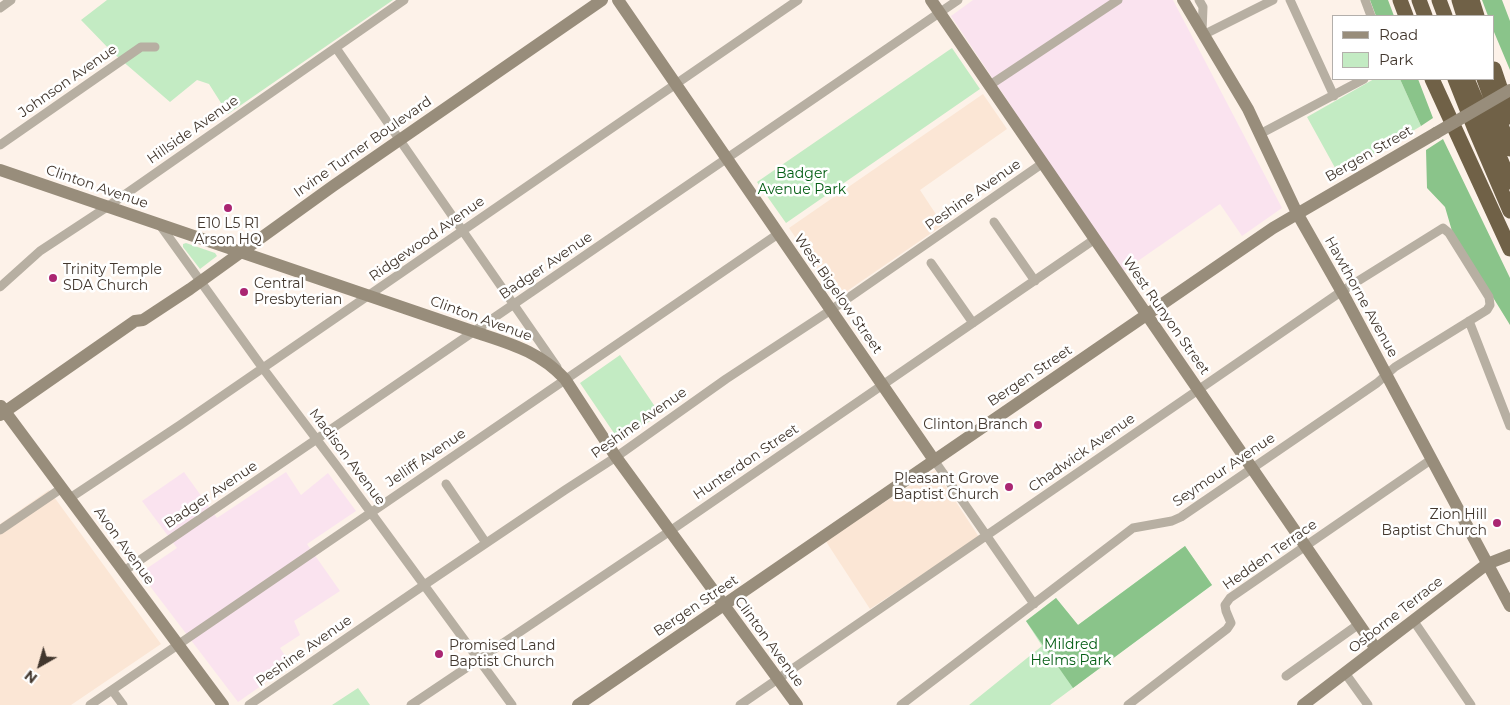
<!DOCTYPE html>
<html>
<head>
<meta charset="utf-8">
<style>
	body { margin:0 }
	#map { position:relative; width:1510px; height:705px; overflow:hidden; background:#fdf2e9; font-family:Montserrat,sans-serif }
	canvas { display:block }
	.legend { position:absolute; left:1332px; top:15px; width:162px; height:65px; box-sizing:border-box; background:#fff; border:1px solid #b3afab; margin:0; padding:6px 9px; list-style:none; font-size:15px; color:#42372e }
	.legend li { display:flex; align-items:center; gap:10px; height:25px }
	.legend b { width:25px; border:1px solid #b3afab }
	.north { position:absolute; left:15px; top:640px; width:50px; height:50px; -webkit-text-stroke:4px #fff; paint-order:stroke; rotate:218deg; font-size:14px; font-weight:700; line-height:20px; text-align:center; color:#42372e }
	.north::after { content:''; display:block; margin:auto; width:18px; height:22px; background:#42372e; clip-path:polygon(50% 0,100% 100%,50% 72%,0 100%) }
</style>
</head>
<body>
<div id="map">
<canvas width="1510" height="705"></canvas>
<ul class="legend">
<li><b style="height:6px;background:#988d7b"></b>Road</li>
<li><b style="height:14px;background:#c3ebc3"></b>Park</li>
</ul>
<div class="north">N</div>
</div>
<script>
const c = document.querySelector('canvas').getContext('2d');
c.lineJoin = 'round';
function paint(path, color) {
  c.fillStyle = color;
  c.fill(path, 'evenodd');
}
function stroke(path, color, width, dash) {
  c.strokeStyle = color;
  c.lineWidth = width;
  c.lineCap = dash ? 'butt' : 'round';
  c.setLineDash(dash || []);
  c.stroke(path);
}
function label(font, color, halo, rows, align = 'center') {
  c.font = font + ' Montserrat,sans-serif';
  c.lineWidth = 5;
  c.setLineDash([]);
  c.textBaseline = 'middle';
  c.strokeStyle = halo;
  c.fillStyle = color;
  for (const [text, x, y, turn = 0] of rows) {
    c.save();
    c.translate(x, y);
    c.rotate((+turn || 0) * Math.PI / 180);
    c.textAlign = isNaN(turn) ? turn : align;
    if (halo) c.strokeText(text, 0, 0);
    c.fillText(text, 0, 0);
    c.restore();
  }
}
paint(new Path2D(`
	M983,94L1007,129L920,190L943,225L837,298L789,228Z
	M935,470L979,537L870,609L825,540Z
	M49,490L161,644L71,705H0V524Z`), '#fbe6d5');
paint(new Path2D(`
	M973,0H1173L1282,208L1242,236L1220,204L1122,272L951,16Z
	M184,472L217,518L286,472L301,495L328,473L356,511L307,544L340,591L294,621L300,635L280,648L291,665L238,702L140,573L177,548L142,501Z`), '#fae3ef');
paint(new Path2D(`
	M107,0H393L228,114L209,84L197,80L170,102L113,53L81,20Z
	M952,48L980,89L786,223L757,182Z
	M1374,79H1400L1421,126L1339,175L1307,117Z
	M186,243L215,253L217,256L200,269L183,247V244Z
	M620,355L660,414L620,442L580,383Z
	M1185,546L1212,585L1050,705H969L1042,646L1026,621L1056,598L1078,625Z
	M358,688L370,705H332Z`), '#c3ebc3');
paint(new Path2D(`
	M1370,0H1388L1394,16H1376Z
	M1482,0H1502L1510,21V70L1494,32V16H1488Z
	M1400,79H1418L1433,118L1421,126Z
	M1443,139L1510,278V325L1452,231L1445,207L1427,188L1426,150Z
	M1185,546L1212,585L1073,688L1026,621L1056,598L1078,625Z`), '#8ac48a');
stroke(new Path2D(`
	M1199,0L1203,7L1202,32
	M1290,0L1334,96
	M1365,0L1371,16
	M0,8L11,0
	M1203,35L1273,0
	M336,48L557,367
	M990,85L1118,0
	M1260,134L1364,79
	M0,145L141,47H155
	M994,222L1035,281
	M160,225L262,367L339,469L512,705
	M931,263L973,323
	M0,287L40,251L107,207L404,0
	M1469,321L1510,426
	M934,460L1034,604
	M446,484L486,543
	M70,498L180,425L798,0
	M0,530L62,488
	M124,571L958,0
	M1413,620L1471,705
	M1345,673L1368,705
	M1286,676L1359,624
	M112,690L123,705
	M90,705L778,234
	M249,705L430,581L565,490L616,457L726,379L831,310L1043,163
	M411,705L670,531L1095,239
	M740,705L1342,291L1443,228L1449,233L1489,297L1490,305L1487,310L1395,367L1377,383L1181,517L1172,521L1133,528L901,705
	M1128,705L1227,629L1231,623L1226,611L1225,605L1230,598L1432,459`), '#b7afa2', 9);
stroke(new Path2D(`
	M618,0L934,460
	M931,0L1376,649
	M1183,0L1248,109L1297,213L1347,301L1510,606
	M0,170L475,332C511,344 539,351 565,379L616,457L797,705
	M1,406L223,705
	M0,415L135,321L143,320L190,289L333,186L602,0
	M578,705L1273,228L1436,133
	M1303,705L1487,564L1510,555`), '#988d7b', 12);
stroke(new Path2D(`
	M1400,0L1406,16
	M1419,0L1425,16
	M1439,0L1445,16
	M1459,0L1464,16
	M1472,0L1477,16
	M1494,69L1510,117
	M1432,79L1510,249
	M1455,79L1474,127L1510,211
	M1467,79L1510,182
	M1484,79L1510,149`), '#706147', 15);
stroke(new Path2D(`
	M1436,133L1510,90`), '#988d7b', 12);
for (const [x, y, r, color] of [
	[228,208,5,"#aa2672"],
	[53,278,5,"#aa2672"],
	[244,292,5,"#aa2672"],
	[1038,425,5,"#aa2672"],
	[1009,487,5,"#aa2672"],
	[1497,523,5,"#aa2672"],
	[439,654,5,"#aa2672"]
]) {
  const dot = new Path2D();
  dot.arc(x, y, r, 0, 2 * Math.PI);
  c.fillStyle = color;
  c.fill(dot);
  stroke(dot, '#fff', 2);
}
label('14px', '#42372e', '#fff', [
	["Johnson Avenue",68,81,-35],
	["Hillside Avenue",193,130,-35],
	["Irvine Turner Boulevard",363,147,-35],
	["Bergen Street",1369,154,-30],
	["Clinton Avenue",97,187,19],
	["Peshine Avenue",973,195,-35],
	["Ridgewood Avenue",427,239,-35],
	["Badger Avenue",546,266,-34],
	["West Bigelow Street",838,294,55],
	["Hawthorne Avenue",1361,297,61],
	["West Runyon Street",1166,316,55],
	["Clinton Avenue",481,319,20],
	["Bergen Street",1030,376,-34],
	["Peshine Avenue",639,423,-35],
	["Chadwick Avenue",1082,453,-35],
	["Madison Avenue",347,457,53],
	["Jelliff Avenue",426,458,-34],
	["Hunterdon Street",746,462,-34],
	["Seymour Avenue",1224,470,-34],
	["Badger Avenue",211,495,-34],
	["Avon Avenue",124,546,54],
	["Hedden Terrace",1270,555,-35],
	["Bergen Street",696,606,-34],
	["Osborne Terrace",1396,615,-38],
	["Clinton Avenue",769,642,54],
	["Peshine Avenue",304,651,-35]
]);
label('14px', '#035d13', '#fff', [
	["Badger",802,174],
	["Avenue Park",802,190],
	["Mildred",1071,645],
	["Helms Park",1071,661]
]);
label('14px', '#42372e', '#fff', [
	["E10 L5 R1",228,224,"center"],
	["Arson HQ",228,240,"center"],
	["Trinity Temple",63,270],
	["SDA Church",63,286],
	["Central",254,284],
	["Presbyterian",254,300],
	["Clinton Branch",1028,425,"right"],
	["Pleasant Grove",999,479,"right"],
	["Baptist Church",999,495,"right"],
	["Zion Hill",1487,515,"right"],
	["Baptist Church",1487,531,"right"],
	["Promised Land",449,646],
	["Baptist Church",449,662]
], 'left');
</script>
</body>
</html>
